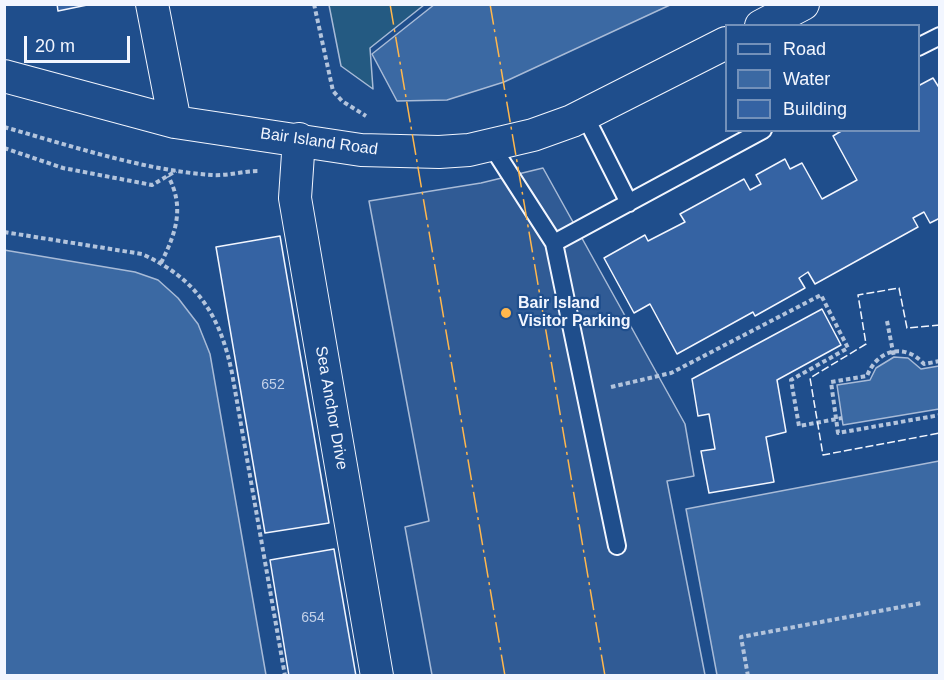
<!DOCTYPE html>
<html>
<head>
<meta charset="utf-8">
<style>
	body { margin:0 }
	#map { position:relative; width:944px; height:680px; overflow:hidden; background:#1f4e8c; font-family:Arial,sans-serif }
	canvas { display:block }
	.frame { position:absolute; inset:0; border:6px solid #f2f6ff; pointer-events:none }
	.legend { position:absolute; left:725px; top:24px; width:195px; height:108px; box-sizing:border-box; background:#1f4e8c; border:2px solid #7391ba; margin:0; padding:8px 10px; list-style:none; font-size:18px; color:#f2f6ff }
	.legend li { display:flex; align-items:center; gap:12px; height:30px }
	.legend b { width:30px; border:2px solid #7391ba }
	.scale { position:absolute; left:24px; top:36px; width:106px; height:27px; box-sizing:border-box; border:3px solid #f2f6ff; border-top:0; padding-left:8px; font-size:18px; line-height:21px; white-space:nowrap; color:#f2f6ff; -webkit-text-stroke:4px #1f4e8c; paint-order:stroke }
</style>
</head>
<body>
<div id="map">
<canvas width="944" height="680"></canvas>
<div class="frame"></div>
<ul class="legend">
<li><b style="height:8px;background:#1f4e8c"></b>Road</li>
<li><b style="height:16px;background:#3b69a3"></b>Water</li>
<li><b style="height:16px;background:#3563a3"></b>Building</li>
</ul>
<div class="scale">20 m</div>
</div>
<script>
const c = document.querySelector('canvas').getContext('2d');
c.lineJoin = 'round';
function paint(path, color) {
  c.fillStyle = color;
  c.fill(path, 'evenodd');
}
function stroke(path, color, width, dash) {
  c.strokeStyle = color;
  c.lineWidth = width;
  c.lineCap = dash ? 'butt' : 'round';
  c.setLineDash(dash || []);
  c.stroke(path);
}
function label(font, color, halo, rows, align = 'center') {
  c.font = font + ' Arial,sans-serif';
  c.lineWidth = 4.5;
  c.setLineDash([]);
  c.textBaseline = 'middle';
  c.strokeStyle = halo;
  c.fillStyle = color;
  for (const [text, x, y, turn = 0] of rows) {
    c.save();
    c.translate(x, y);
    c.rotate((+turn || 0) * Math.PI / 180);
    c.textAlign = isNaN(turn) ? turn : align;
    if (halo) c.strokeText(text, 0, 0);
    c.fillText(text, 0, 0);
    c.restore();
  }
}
const green = new Path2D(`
	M329,5H424L370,48L373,89L341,66Z`);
paint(green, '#245a82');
stroke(green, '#a8bbd7', 1.5);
const parking = new Path2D(`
	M543,168L685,424L694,476L667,481L705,675H432L405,527L429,521L369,201L481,183Z`);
paint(parking, '#305b95');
stroke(parking, '#a8bbd7', 1.5);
const water = new Path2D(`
	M435,4H670V5L504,82L447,100L397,101L372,54Z
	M4,250L135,272L158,280L178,298L198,324L210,354L266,675H5Z
	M894,357L908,358L921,369L939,366V409L843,425L837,385L870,380L876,368Z
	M939,461V675H717L686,509Z`);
paint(water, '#3b69a3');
stroke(water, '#a8bbd7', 1.5);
const building = new Path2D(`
	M57,4H92L58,11Z
	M933,78L940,89V218L930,223L924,212L913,218L918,227L815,284L808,272L799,278L805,288L755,316L753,312L677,354L650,304L634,313L604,258L645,235L648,241L685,222L680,214L744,179L750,190L761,184L756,175L785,159L790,169L802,163L822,199L857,180L833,136L843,130H918V86Z
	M280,236L329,523L265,533L216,247Z
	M822,309L841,345L777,380L786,432L766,437L774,482L709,493L701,451L715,449L709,414L698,416L692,379Z
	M334,549L356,676H289L270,560Z`);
paint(building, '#3563a3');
stroke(building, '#f2f6ff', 1.5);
const service = new Path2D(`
	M918,47L940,36
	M584,114L629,203
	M491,145L554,243L617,546
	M554,243L763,130`);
const minor = new Path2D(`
	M152,4L175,122
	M761,26L803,4
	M4,76L175,122L361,150L439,152L469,150L533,135L572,121L726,43
	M299,139L295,198L377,676`);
stroke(service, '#f2f6ff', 20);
stroke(minor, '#f2f6ff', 34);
stroke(new Path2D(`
	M314,4L333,91L342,101L366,116
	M4,127C72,146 142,170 212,175C228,176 243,171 258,171
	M4,148L63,168L152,185L176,171
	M4,232L142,254C197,279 220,315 232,373L285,676
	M161,263C176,233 185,207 168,176
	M887,321L894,357
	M940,361L924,364C904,342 877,350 867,376L831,382L838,433L940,415
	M611,387L671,373L821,295L848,348L791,380L799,426L842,418
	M748,676L741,637L922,603`), '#b3c4dc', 4, [4.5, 3]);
stroke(service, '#1f4e8c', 16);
stroke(minor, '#1f4e8c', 32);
stroke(new Path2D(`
	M940,325L907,328L899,288L858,295L866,344L810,378L823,455L940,433`), '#f2f6ff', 1.5, [8, 3]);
stroke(new Path2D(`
	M390,4L505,676
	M490,4L605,676`), '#ffb74d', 1.5, [21, 4.5, 3, 4.5]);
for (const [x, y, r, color] of [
	[506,313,6,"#ffb74d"]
]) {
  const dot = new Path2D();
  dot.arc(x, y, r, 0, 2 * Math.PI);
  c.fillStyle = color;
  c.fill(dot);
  stroke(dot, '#1f4e8c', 2);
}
label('14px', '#c3d1e8', null, [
	["652",273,385],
	["654",313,618]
]);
label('16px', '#f2f6ff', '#1f4e8c', [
	["Bair Island Road",319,142,8],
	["Sea Anchor Drive",331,408,80]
]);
label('bold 16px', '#f2f6ff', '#1f4e8c', [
	["Bair Island",518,304],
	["Visitor Parking",518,322]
], 'left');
</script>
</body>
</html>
